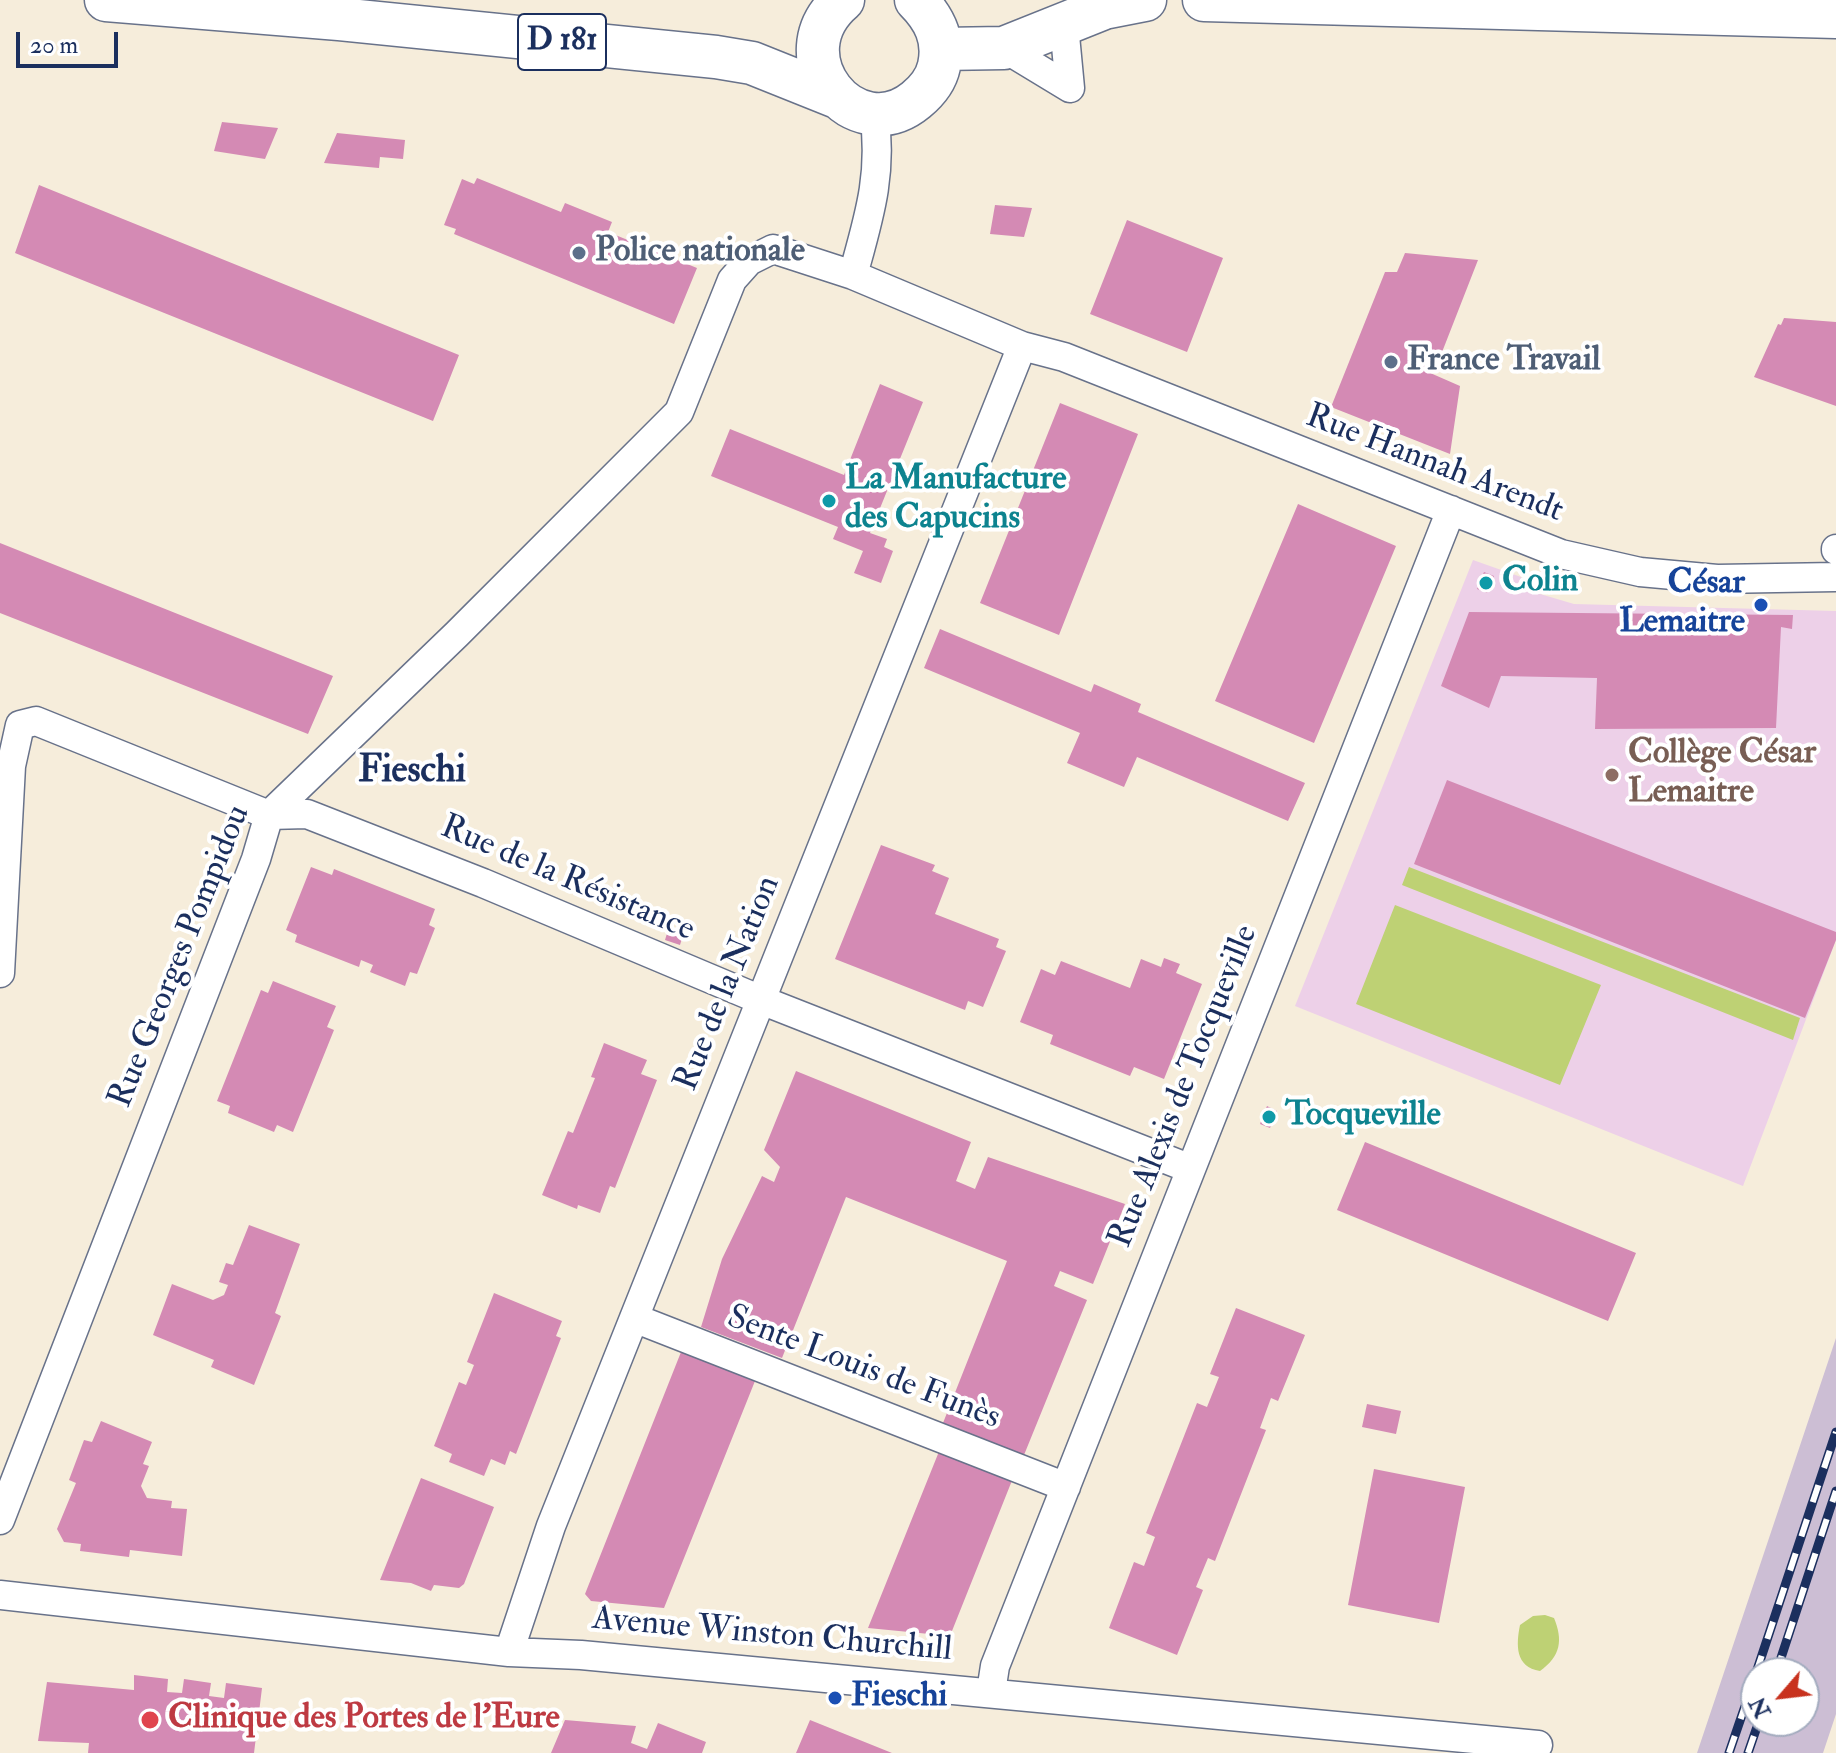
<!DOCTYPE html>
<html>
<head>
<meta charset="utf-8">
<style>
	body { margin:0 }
	#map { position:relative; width:1836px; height:1753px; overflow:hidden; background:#f6eddb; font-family:"IM FELL Double Pica",serif }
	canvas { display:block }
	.north { position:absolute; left:1740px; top:1657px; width:80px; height:80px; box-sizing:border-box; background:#fff; border:2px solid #a4acbf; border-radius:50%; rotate:242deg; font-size:22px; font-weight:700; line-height:32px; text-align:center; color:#1b2f5e }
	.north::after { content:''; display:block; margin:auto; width:28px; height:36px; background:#c8321e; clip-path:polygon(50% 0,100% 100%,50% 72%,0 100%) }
	.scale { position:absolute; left:16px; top:32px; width:102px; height:36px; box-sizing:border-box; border:4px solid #1b2f5e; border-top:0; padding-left:10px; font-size:24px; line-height:28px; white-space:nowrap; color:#1b2f5e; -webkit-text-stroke:6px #fff; paint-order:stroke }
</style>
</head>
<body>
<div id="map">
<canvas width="1836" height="1753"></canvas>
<div class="north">N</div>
<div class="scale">20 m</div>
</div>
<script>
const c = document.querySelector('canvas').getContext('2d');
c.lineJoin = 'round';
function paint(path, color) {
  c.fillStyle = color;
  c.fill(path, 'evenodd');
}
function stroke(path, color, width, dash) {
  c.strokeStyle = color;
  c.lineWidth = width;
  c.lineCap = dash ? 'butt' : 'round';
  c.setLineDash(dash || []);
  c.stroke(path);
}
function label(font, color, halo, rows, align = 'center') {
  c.font = font + ' "IM FELL Double Pica",serif';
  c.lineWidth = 8;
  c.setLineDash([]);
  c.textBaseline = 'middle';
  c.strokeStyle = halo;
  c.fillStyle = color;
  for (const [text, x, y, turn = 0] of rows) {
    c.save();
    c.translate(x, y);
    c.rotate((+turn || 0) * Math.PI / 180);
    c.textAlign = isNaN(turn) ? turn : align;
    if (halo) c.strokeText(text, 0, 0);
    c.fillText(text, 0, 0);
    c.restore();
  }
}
paint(new Path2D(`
	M1473,560L1521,577L1530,591L1574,604L1836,611V940L1743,1186L1295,1006Z`), '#edd0e8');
paint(new Path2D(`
	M1836,1338V1714L1823,1753H1697ZM1756,1673H1804V1721H1756Z`), '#ccbed4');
paint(new Path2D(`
	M1409,867L1800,1018L1793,1040L1402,885Z
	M1395,905L1601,985L1560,1085L1356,1004Z
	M1545,1615L1554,1618C1563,1640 1561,1656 1540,1671C1515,1667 1516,1645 1520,1625L1533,1616Z`), '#bed174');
paint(new Path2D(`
	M222,122L278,128L265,159L214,151Z
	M337,133L405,140L403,159L380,157L379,168L324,163Z
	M477,178L561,212L565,203L612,222L608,232L697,268L674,324L454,234L456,229L444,225L462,179L474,184Z
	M39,185L459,355L433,421L15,253Z
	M995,205L1032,208L1024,237L990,234Z
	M1127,220L1223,258L1187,352L1090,314Z
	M1405,253L1478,260L1437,365L1431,363L1428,372L1460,386L1450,454L1331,407L1385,272H1397Z
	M1784,318L1836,322V406L1754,377L1778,324L1781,325Z
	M880,384L923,402L870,533L887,539L884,547L893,551L881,583L854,573L863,551L833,539L838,527L711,476L730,429L844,475Z
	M1060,403L1138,434L1059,635L980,603Z
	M1298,504L1396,546L1314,743L1215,701Z
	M0,543L333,676L308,734L0,613Z
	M1484,572L1494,576L1487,593L1477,589Z
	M1469,612L1793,615L1792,629L1781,627L1776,728L1595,729L1597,678L1501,676L1489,708L1441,686Z
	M940,629L1091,692L1094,684L1141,704L1138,712L1305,783L1288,821L1137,757L1124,787L1067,763L1080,733L924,668Z
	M383,753L390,760L378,771L371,764Z
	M1447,780L1836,932V940L1805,1018L1414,864Z
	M881,845L935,865L932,871L949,878L935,914L999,939L996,947L1006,951L983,1007L968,1001L965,1010L835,959Z
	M311,867L332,875L334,869L435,909L429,925L435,928L417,974L410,972L405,986L370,972L373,965L361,960L359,967L295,942L297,935L286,930Z
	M668,930L683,935L680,945L665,940Z
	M1164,958L1180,964L1176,973L1202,984L1164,1079L1134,1067L1130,1076L1050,1044L1053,1035L1020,1022L1041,969L1055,975L1061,961L1130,988L1141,959L1161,967Z
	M273,981L336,1006L327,1027L334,1030L293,1132L277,1125L274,1132L228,1113L230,1106L217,1101L261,990L268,993Z
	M604,1043L647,1060L641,1074L657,1080L615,1188L610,1186L600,1213L578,1205L577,1209L542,1195L568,1131L573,1133L595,1078L591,1077Z
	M796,1071L971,1142L956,1181L975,1189L988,1157L1125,1204L1093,1284L1060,1271L1054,1286L1087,1300L1024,1455L943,1423L1007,1261L846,1197L782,1358L701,1327L722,1259L762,1176L774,1182L780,1167L764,1150Z
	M1267,1106L1277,1111L1270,1128L1260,1124Z
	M1365,1142L1636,1253L1608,1321L1337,1210Z
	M249,1225L300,1244L275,1313L281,1316L254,1385L211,1367L214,1360L153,1335L172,1284L213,1300L224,1295L228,1285L219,1282L226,1263L233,1265Z
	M494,1293L562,1321L556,1336L561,1338L516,1454L510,1451L505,1465L491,1459L484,1476L449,1462L452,1454L434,1446L459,1382L466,1385L474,1365L467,1362Z
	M1236,1308L1305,1335L1278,1401L1271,1398L1260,1428L1266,1430L1215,1561L1208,1558L1196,1587L1203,1590L1177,1655L1109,1628L1134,1562L1144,1566L1155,1537L1146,1533L1197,1403L1207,1407L1219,1377L1210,1374Z
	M683,1347L757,1376L664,1608L591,1601L585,1594Z
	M1367,1404L1401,1411L1396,1434L1362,1427Z
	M101,1421L152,1442L143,1464L149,1466L141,1486L147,1498L172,1501L171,1508L187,1509L182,1556L130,1550L129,1557L80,1551L81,1544L64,1542L57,1529L76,1483L69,1480L84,1440L92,1442Z
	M940,1449L1013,1478L950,1636L868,1628Z
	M1374,1469L1465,1487L1439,1623L1348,1605Z
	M421,1478L494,1507L464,1584L459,1588L434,1585L431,1591L411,1583L380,1580Z
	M134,1675L168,1679L167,1692L182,1693L184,1679L211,1683L209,1696L224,1698L226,1683L262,1688L254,1753H88L89,1743L38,1741L47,1682L134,1690Z
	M565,1720L636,1726L631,1743L647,1749L658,1723L706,1742L702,1753H551Z
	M810,1720L815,1722L892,1753H796Z`), '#d48ab4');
const street = new Path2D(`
	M1064,25L1070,88
	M1004,48L1070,88
	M874,113C883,174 869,217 853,275L1022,346L1064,357L1561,554L1640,572L1717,579L1836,577
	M1836,549V550
	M0,973L11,766L20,725L36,721L269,815L307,814L483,883L761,1000L1191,1169
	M634,1318L1066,1487
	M0,1520L256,859L269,815L457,634L679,412L732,280L749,261L773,249L853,275
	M0,1595L509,1652L581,1655L1538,1745
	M509,1652L551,1526L1022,346
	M991,1692L995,1666L1451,510`);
const primary = new Path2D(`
	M106,0L339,19L716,57L752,63L837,97
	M843,0C777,56 855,150 916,100C927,91 936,80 939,66C945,39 934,18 916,0
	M1204,0L1836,17
	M941,49L1004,48L1104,8L1145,0`);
stroke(street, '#68728a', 31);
stroke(primary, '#68728a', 45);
stroke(street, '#fff', 28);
stroke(primary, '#fff', 42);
const rail = new Path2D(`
	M1756,1673L1836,1432
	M1776,1673L1836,1491
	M1729,1753L1756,1674
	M1748,1753L1759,1721`);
stroke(rail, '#1b2f5e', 9);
stroke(rail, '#fff', 6, [18]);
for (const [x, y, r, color] of [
	[579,253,8,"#5c6f8a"],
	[1391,362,8,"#5c6f8a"],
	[829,501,8,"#0f9aa8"],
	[1486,583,8,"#0f9aa8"],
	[1761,605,8,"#1a4fb4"],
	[1612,775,8,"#8d6e63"],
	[1269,1117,8,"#0f9aa8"],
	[835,1698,8,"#1a4fb4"],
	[150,1720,10,"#e0444e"]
]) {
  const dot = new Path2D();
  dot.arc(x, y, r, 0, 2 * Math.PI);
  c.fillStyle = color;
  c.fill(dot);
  stroke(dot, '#fff', 3);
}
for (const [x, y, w] of [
	[562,42,88]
]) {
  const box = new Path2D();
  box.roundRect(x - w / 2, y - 28, w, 56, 6);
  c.fillStyle = '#fff';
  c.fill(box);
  stroke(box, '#1b2f5e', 2);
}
label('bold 32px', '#1b2f5e', null, [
	["D 181",562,42]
]);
label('bold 34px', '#4e5e75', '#fff', [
	["Police nationale",595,253],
	["France Travail",1407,362]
], 'left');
label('34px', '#1b2f5e', '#fff', [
	["Rue Hannah Arendt",1434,465,21],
	["Rue de la Résistance",567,880,23],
	["Rue Georges Pompidou",181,957,-68],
	["Rue de la Nation",729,984,-68],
	["Rue Alexis de Tocqueville",1185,1087,-68],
	["Sente Louis de Funès",863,1369,21],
	["Avenue Winston Churchill",772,1636,5]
]);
label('bold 34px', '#0d838f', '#fff', [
	["La Manufacture",845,481],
	["des Capucins",845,520],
	["Colin",1502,583],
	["Tocqueville",1285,1117]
], 'left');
label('bold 34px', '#164399', '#fff', [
	["César",1745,585],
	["Lemaitre",1745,624],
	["Fieschi",851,1698,"left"]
], 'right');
label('bold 34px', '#785e54', '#fff', [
	["Collège César",1628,755],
	["Lemaitre",1628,794]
], 'left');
label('bold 34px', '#be3a42', '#fff', [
	["Clinique des Portes de l'Eure",168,1720]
], 'left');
label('bold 38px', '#1b2f5e', '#fff', [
	["Fieschi",412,773]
]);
</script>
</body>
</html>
